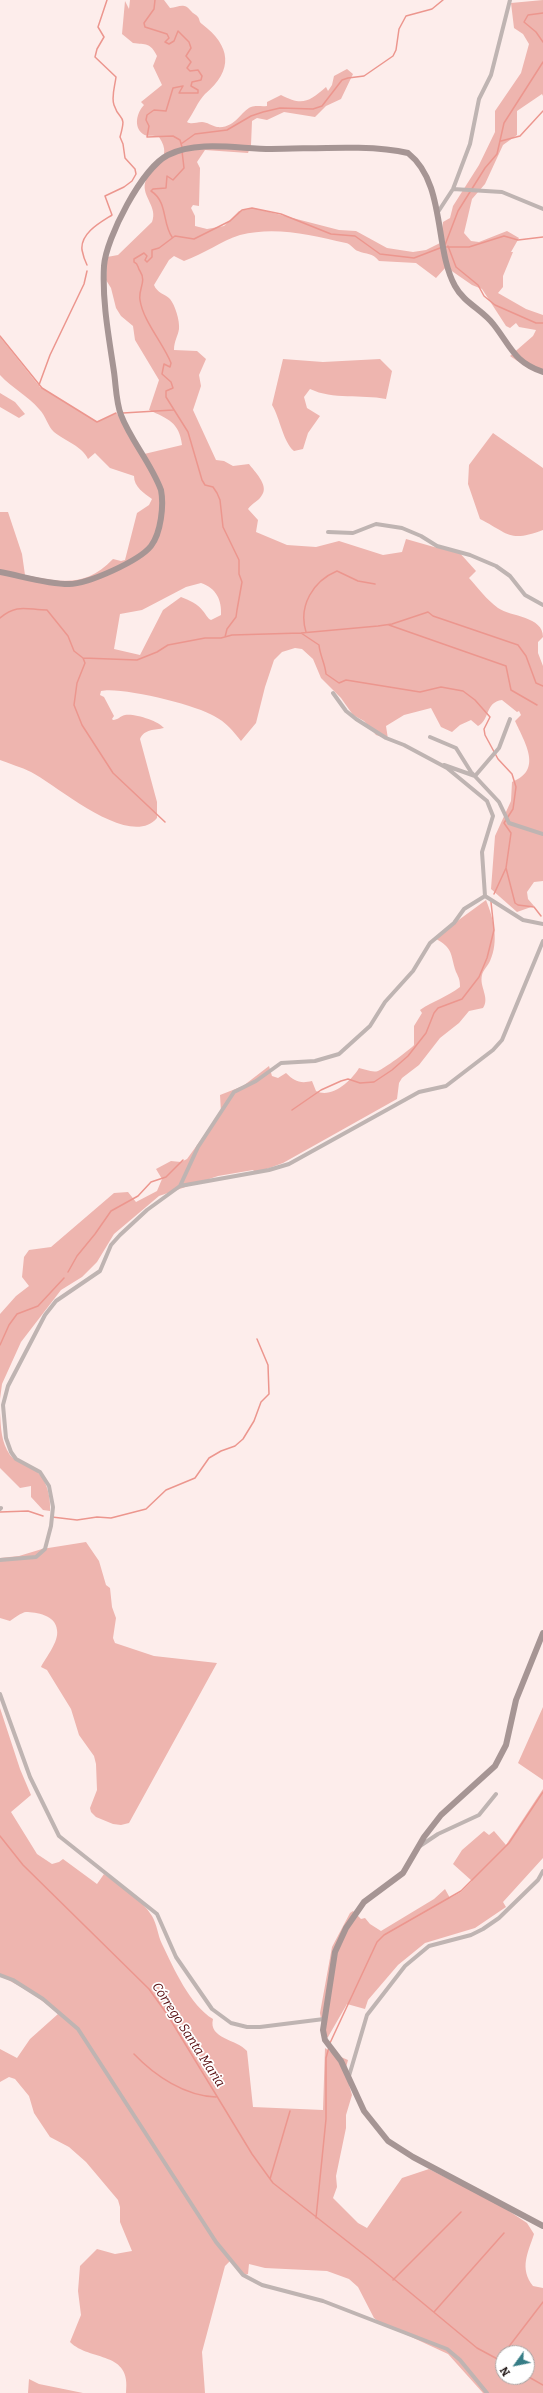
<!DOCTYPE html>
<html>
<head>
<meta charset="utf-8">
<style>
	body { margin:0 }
	#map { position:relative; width:543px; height:2393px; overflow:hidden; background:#fdedeb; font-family:Bitter,serif }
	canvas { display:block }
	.north { position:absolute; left:495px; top:2345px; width:40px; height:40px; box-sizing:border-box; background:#fff; border:1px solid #a9a5a4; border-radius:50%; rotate:237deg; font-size:11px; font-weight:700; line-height:16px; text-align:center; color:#271d1c }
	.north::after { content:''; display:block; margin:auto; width:14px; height:18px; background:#367d86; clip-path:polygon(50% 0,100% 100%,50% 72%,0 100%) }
</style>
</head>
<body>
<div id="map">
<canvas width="543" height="2393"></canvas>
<div class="north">N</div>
</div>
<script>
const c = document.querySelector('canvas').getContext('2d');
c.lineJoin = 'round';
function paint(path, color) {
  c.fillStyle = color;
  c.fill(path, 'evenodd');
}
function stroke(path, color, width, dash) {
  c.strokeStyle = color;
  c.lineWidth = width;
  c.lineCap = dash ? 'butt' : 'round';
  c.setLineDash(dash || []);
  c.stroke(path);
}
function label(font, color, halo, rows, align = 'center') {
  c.font = font + ' Bitter,serif';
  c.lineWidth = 3.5;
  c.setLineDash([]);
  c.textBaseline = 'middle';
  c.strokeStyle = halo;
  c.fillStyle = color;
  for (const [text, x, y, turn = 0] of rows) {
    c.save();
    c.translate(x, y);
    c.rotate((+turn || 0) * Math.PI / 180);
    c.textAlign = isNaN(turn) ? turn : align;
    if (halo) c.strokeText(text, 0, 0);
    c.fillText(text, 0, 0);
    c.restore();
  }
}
paint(new Path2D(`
	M130,0H164L170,8C179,7 184,2 191,11C193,14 196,14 198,17C200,20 199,22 202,24C231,46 234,70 205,94C198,101 193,114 187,122C192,125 196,122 202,122C207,122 212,126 217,127C235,129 241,111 251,107C257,105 261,107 267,106V102L281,95C302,106 309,102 326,87L328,91L332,85L334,76L347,69L353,74L341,99L326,106L315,117L284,112L267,120L257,118L252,121L251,145L248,153L205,150L197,162L200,168L199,206L193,205L191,208L195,216V226L207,229L224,226L239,211L254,208L339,230L356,231L387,248L413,252L426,250L440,243L443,222L450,218L453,206L479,165L495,132V111L521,73L529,44L523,34L514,28L511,3L543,0V96L542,94L517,111V135L503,145L485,184L472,199L464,233L471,241L479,242L507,231L519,238L511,252H513L503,276V287L498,293L526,309L543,315V374L528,368L510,356L533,336L536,330L519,327L516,323L510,328L506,326L482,289L472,285L446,267L436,278L416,263L379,261C372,252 367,255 358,251C354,250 351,244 346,243C310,235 276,226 240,235C221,241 204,254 184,261L174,256L169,260L154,285C157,293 165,294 170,299C175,305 180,321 179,329C178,336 174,341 174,350L197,351L206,359L199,375L201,386L193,410L216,460L224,461L233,466L249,464C254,471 269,485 262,495C259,501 252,503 248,509L258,520L256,532L287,545L316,547L339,541L383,555L402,552L406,539L434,547L458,551L476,571L469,578C478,588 487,600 498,608C511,617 543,616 543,637L538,642V653L543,666V881L534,882L527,892L528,899L534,906L517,912L491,889L495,836L511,801L512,782C543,770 525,743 515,721L521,715L519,711L517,712L502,700C485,702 490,720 478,726L471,720L460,725L452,732L441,727L431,708L404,715L386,726L388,739L376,735L364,721L353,715L341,698L321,678L313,659L302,649L295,648L282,652L274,660L265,687L256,723L241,741C233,731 226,722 214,716C197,705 119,686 101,691L100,695L104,697L114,716L112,719L113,720C118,720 120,716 125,715C134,713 159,721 164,728C155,730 144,729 140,739L157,802V818C130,850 58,786 31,772C21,767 10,764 0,760V512H8L22,554L25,575C61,582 85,588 113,559L121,561L125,560L137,513L149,505L152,499C144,493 134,487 134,476L110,468L95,453L88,459C83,447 64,440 54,432C48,427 46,416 39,409C28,396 12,388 0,375V337L40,387L97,422L117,413L140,455L182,445C179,422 168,419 149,410L159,380L135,340L133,326L121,316L116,308L111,288L106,280L107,257L118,255L152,222C158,207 142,197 145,183C150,163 175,161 159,137C154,135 147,137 143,134C133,127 137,112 144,105L141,102L162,85L153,66L157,56C150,42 146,45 133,43L122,34L125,1L129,9ZM201,583C216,588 222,600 221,615L211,620C207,618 206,614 203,611C198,604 189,600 181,597L163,610L140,655L114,649L120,614L142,610L186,587Z
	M283,359L323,362L380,359L392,371L386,399C361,394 333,400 310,389L304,397L307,408L320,416L308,433L303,449L294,451C283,442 280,418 272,405Z
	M0,393L15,402L25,414L19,418L0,407Z
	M493,433L543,468V530C509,543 508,533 480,519L468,484L469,465Z
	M486,900C494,920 499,941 490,961C488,966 483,970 482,975C479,987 490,997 483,1008L469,1011L459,1023L440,1038L419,1065L402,1078L399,1083L397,1099L283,1163L256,1173L253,1170L218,1176L159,1196L114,1234L97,1262L82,1277L61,1290L21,1342L2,1384L0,1399V1314L16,1296L29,1286L22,1277L24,1257L29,1250L51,1247L114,1193L128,1192L136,1202L157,1191L162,1179L156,1169L171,1161L181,1162L187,1159L221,1112L220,1095L243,1086L269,1066L272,1076L278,1078L286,1073C294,1081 300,1084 312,1081L316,1091C332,1099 352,1080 359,1068C365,1069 372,1073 378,1071C382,1070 411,1049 414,1045V1026L422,1013L420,1010C433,1001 447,997 460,987C460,980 459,978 456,972C450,954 454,948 434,938Z
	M0,1413C1,1428 1,1442 10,1455C17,1463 28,1464 36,1471C47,1479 51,1498 50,1511L43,1510L31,1497V1486L20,1488L0,1468Z
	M86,1542L99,1561L106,1585L110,1588L112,1607L116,1618L113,1638L115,1643L154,1656L217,1663L129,1823L121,1825L113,1824L96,1817L91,1812L90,1808L97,1790L96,1764L94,1756L79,1735L71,1709L47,1670L41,1667C46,1657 59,1642 57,1630C56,1615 36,1612 26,1612C22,1612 13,1619 10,1621L0,1618V1558L19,1556L42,1549Z
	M543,1707V1780L518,1763Z
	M0,1708L20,1769L31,1795L11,1812L37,1854L52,1864L59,1862L63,1859L97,1884L104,1874C120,1886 141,1898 152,1916C157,1924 158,1936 162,1944C174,1969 190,2005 213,2019C208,2039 237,2039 247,2051L253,2107L323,2110L325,2048L334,2054L348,2060L345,2071L352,2095L346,2115V2128L336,2176L337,2187L333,2198L358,2223L367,2228L402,2178L429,2169L497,2203L527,2223L534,2234C528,2253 519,2268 533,2286L543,2288V2393H483L448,2354L379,2322L374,2318L358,2287L349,2279L327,2271L265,2268L249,2264L248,2274L245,2275L230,2261L225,2266L202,2352L205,2393H126C132,2350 90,2362 70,2342L81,2315L78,2291L80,2266L97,2249L115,2254L132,2251L120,2222V2207L118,2200L86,2162L69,2147L50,2137L34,2113L29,2096L15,2079L9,2077L0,2082V2049L17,2058L30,2039L58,2014C41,1998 21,1986 0,1976ZM503,2353H527V2377H503Z
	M543,1789V1858L503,1902L506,1907L475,1928L425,1943L398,1965L368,2000L365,2009L347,2004L328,2037H324L320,2013L332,1947L350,1913L353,1911L361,1919L365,1918L370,1924L381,1931L434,1899L445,1889L450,1898L461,1892L472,1881L453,1864L462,1850L484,1831L489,1835L494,1831L506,1845Z
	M29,2379L39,2384L83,2393H28Z`), '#eeb5af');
stroke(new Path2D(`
	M155,0L154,9L144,23L145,27L167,34L169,38L165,42L169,44L174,41L178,31L189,42L191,48L186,56L191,62L187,68L190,71L198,70L202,76L201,80L192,82L191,86L198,90V93H179L183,86L173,88L166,111L154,110L147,115L146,120L149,126L147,137L173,136L180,140L182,147
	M543,13L528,15L524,22L536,32L543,42
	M501,141L520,136L543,111
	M181,144L195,134L227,130L251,116L263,112L280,108L313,109L322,106L342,80L348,78L364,76L393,56L396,50L399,29L406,16L432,9L443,0
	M172,237C162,223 168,202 151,191L153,189L166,188L167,176L173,180L184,168L182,151
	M445,245L458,211L485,168L497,154L504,123L543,62
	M448,246L456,267L478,285L484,296L495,305L536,323H543
	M444,247H469L504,236L518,240L543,237
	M87,265C85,261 83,255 82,250C80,233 101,222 112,215L105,196L124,187L132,181L136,174L135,169L125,158L123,144L120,137C127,112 120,123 114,105C111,97 115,86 116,77L95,57L97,49L104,37L98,27L107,0
	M0,336L42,388L97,422L116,413
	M39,385L50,355L84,284L87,271
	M123,413L173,410
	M0,618C17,603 28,610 47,610L68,636L74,651L83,658L137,660L157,652L168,645L205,638H221L232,635L301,633L378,626L392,624L428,612L433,616L518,645L526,656L536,683L543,686
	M389,625L506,666L511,690L537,705
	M306,632C298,606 313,581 337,571L358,581L375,584
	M301,633L319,645C320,656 325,663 326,674L339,683L346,680L420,692L441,687L463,691L475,700L490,717L484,729L485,735L498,759L512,774L516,787L513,809L504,823L511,833L506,868L494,894
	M225,637L227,629L236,617L237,610L242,582L239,574V560L223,527L220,500L217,493L213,487L205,485L202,480L188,432L166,397V391L173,388L171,382L162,374L164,364L170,367L171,363C163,343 143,321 140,300C138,289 147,282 140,271C137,267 139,264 134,262V259L144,253L147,256L145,260L147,262L152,257V250L159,248L175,236L194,239L230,221L242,210L252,208L281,214L331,234L355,236L380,254L414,258L440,248
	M83,658L85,663L77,683L74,705L82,725L113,773L165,822
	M506,868L515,903L518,905L534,907L541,916
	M292,1110L321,1090L341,1081L348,1079L360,1083L374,1082L392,1070L408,1056L426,1033L434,1013L438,1008L462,999L479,977L487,958L494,930L491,902
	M68,1272L77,1256L95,1234L111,1211L138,1196L151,1182L166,1177L183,1160
	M0,1345L9,1325L17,1314L38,1306L64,1278
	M0,1512L28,1511L43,1516
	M52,1517L77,1520L97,1517L111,1518L146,1509L166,1490L195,1478L209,1458L221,1451L235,1446L243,1439L254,1421L261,1402L269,1394L268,1365L257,1339
	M0,1836L23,1865L149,1989L167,2014L252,2154L273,2183L371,2260L477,2348L503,2362
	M330,2043L377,1942L384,1935L461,1891L509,1843L543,1792
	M134,2054C155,2076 185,2096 216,2097
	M270,2179L290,2111
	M316,2218L326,2119V2058L329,2047
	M393,2280L461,2212
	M434,2312L504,2233
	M504,2353L543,2302
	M500,2360L503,2355
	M527,2376L543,2385`), '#ec968e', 1.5);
stroke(new Path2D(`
	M453,189L502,192L543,209
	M438,212L453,189L470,144L479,99L491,75L510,0
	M328,532L353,533L376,524L402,528L421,536L437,546L470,555L496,566L510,576L525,595L543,605
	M333,693L346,711L356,719L386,738L404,745L447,768L487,801L493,816L482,852L485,896
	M430,737L456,748L471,772L499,802L509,823L543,834
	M444,765L475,776L499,748L510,719
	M485,896L523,920L543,924
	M180,1186L198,1147L234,1092L256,1081L281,1063L315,1061L339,1054L370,1026L385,1002L413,971L430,943L454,923L464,909L485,896
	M0,1509L1,1508
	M0,1560L36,1557L45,1549L51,1526L53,1507L49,1486L40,1472L16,1459L11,1452L6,1438L3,1405L8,1386L45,1315L56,1301L100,1271L111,1245L120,1235L147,1210L180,1186L269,1170L289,1164L419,1092L446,1086L493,1050L502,1040L543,941
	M0,1694L30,1777L59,1836L157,1914L176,1957L212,2009L231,2023L247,2027H260L324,2019
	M420,1846L438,1834L479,1815L496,1794
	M0,1975L13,1980L43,1999L78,2029L216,2242L243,2275L262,2285L323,2301L447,2349L460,2360L487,2393
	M349,2076L367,2015L405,1966L429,1946L471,1935L483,1929L499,1918L538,1880L543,1871`), '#bfb4b2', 4);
stroke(new Path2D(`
	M0,572C22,576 46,584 69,584C88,584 139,561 151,546C161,533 164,505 161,490C151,463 131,441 121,415C116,402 116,386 114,372C109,338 102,302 104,266C106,238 142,168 168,155C198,140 239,149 271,149C310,149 371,144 408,153C446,183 434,248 455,286C464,303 483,310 494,325C511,347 514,362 543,372
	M543,1633L516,1700L506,1745L495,1766L441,1815L424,1837L403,1873L364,1902L346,1928L335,1952L323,2030L325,2040L341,2061L364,2111L388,2141L413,2157L543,2226`), '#a69594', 6);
label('italic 13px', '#55090c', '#fff', [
	["Córrego Santa Maria",188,2035,57]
]);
</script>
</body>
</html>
